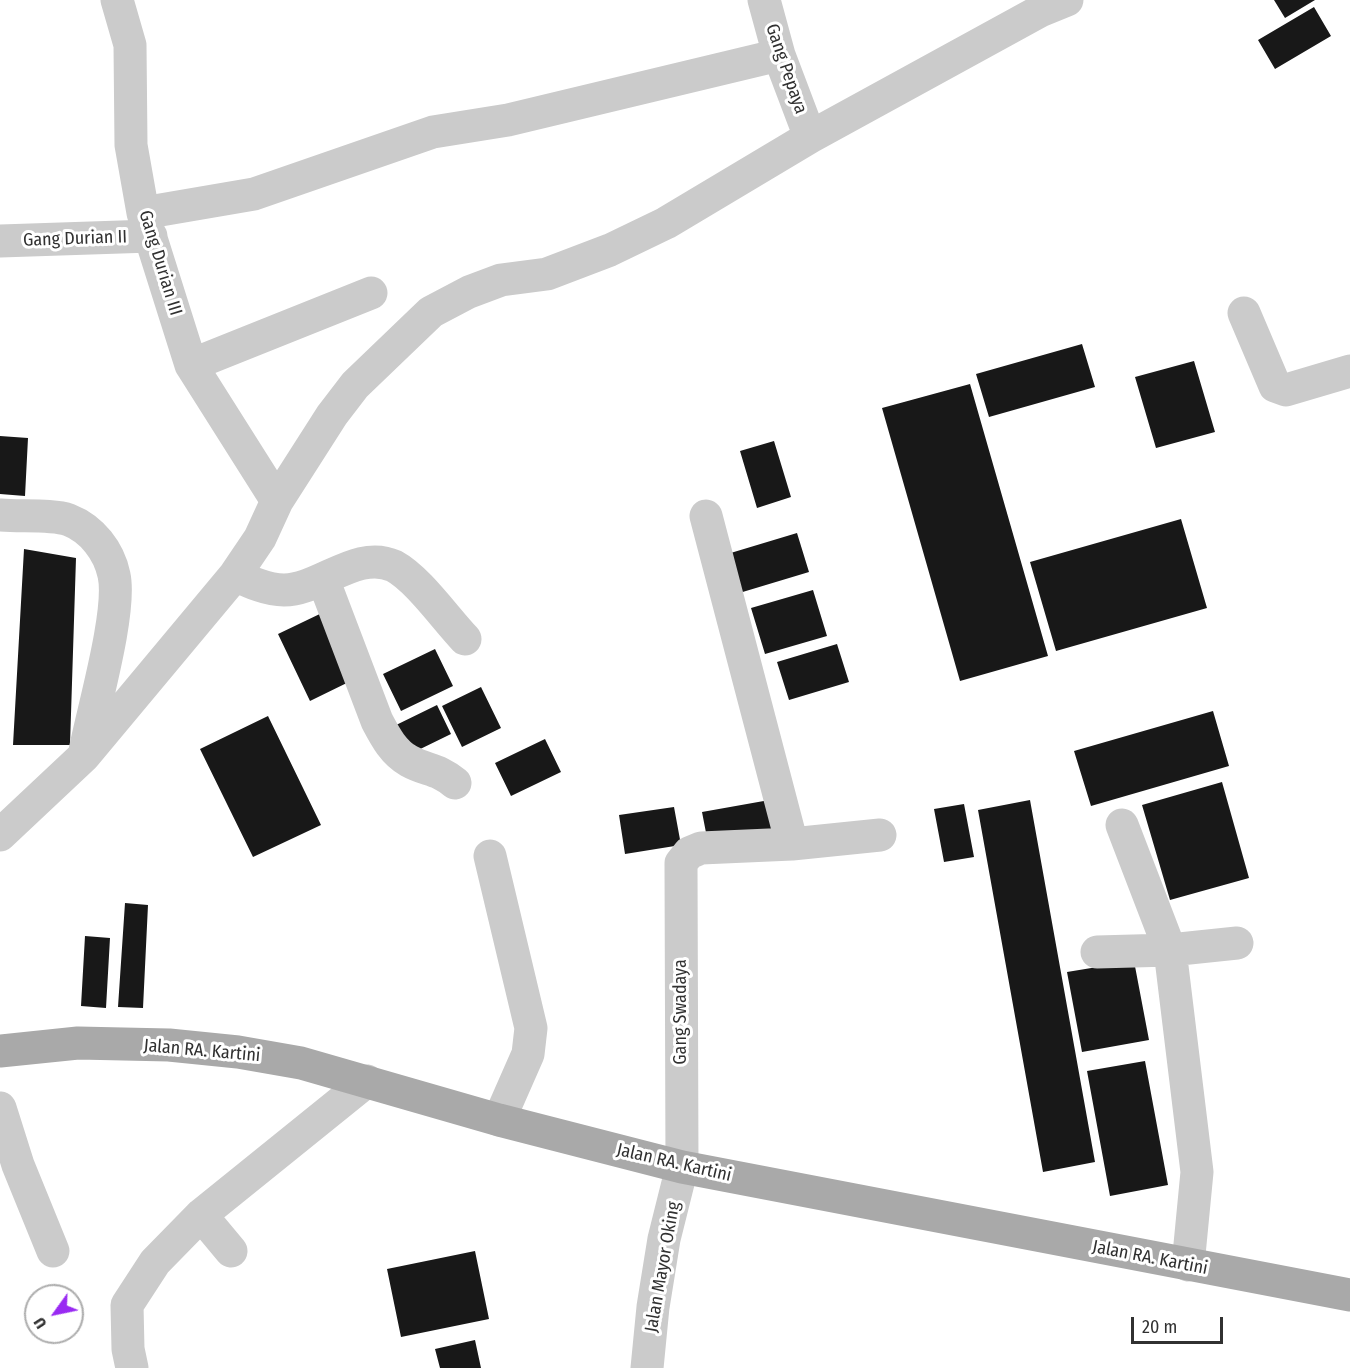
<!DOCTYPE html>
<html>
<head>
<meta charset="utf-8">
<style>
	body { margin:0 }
	#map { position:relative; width:1350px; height:1368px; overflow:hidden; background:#fff; font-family:"Fira Sans Condensed",sans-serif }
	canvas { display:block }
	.north { position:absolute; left:24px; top:1284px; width:60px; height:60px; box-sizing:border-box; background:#fff; border:2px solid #adadad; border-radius:50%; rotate:237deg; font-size:16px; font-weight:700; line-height:24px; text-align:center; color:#313131 }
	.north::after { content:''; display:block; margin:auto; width:21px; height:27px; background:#992af2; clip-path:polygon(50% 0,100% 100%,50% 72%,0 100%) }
	.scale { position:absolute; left:1131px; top:1317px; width:92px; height:27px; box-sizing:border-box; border:3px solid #313131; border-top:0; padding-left:8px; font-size:18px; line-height:21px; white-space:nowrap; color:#313131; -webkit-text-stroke:4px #fff; paint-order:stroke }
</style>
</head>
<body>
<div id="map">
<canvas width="1350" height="1368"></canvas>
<div class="north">U</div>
<div class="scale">20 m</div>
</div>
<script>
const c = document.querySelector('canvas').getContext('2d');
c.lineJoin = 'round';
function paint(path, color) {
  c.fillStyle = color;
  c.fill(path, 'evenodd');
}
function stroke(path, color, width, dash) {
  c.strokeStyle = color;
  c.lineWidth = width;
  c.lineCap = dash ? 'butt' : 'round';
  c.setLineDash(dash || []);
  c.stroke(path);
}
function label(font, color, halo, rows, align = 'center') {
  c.font = font + ' "Fira Sans Condensed",sans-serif';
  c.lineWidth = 6;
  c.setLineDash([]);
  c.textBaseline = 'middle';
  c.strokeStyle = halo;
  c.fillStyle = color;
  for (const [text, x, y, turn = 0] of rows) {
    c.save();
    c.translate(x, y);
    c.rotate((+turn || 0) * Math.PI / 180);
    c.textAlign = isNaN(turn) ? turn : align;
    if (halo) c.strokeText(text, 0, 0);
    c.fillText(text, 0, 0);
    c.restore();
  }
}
paint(new Path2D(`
	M1274,0H1315L1285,18Z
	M1314,7L1331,36L1275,69L1258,40Z
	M1082,344L1095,387L989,417L976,374Z
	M1194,361L1215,432L1156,448L1135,377Z
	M970,384L1048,656L960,681L882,408Z
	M0,436L28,438L25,496L0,494Z
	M774,441L791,497L757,508L740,451Z
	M1181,519L1207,608L1056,651L1030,562Z
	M797,533L809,572L736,594L724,555Z
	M24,549L76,558L70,745H13Z
	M813,590L827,636L765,654L751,608Z
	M326,611L359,677L310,701L278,634Z
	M837,644L849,682L789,700L777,662Z
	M435,649L453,686L401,711L383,674Z
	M481,687L501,728L462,747L442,706Z
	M437,705L451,734L406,756L392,727Z
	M1213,711L1229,766L1091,806L1074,751Z
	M268,716L321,825L253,857L200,749Z
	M545,739L561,772L511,796L495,763Z
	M1222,782L1249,878L1170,900L1142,805Z
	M775,799L782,837L708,843L702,812Z
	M1030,800L1095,1162L1043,1172L978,810Z
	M964,804L974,857L944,862L934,809Z
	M674,807L681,845L625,854L619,815Z
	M125,903L148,905L143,1008L118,1007Z
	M85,936L110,938L106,1008L81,1006Z
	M1134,961L1149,1040L1082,1052L1067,972Z
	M1145,1061L1168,1185L1110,1196L1087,1071Z
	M475,1251L489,1319L401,1337L387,1269Z
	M475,1340L481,1368H440L435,1349Z`), '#181818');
stroke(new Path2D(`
	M117,0L130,45L131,145L143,213L191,365L277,501
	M764,0L779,55L810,137
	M143,213L254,194L433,132L508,120L779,55
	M0,241L151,236
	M1244,313L1275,386L1286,390L1350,371
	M191,365L371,293
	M0,515C19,517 52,514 69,520C92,529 109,551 114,575C122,611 93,710 85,751
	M706,516L792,844
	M235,575C250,582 267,590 284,590C320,590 357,549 394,566C418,579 445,618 465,639
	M323,579L377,721C385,736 393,752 409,761C427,771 437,768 455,783
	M0,835L84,756L235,575L260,538L277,501L332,415L355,385L431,312L469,292L501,280L547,274L610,250L666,223L810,137L1040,11L1067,0
	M490,856L531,1028L528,1054L499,1120
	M1097,952L1170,950L1122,825
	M0,1108L18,1165L53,1251
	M201,1215L231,1251
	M1188,1265L1197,1172L1170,950L1237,943
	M132,1368L128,1349L127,1305L155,1262L201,1215L367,1081
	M647,1368L653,1307L664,1239L682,1167L681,863L689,853L701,848L792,844L880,835`), '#cbcbcb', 33);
stroke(new Path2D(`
	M0,1051L78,1043L169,1045L238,1052L301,1063L499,1120L682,1167L1350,1295`), '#a9a9a9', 33);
label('18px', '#313131', '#fff', [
	["Gang Pepaya",786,69,71],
	["Gang Durian II",75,239,-2],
	["Gang Durian III",160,263,73],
	["Gang Swadaya",681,1012,-90],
	["Jalan RA. Kartini",202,1051,5],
	["Jalan RA. Kartini",674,1163,13],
	["Jalan RA. Kartini",1150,1258,11],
	["Jalan Mayor Oking",663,1267,-80]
]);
</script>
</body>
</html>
